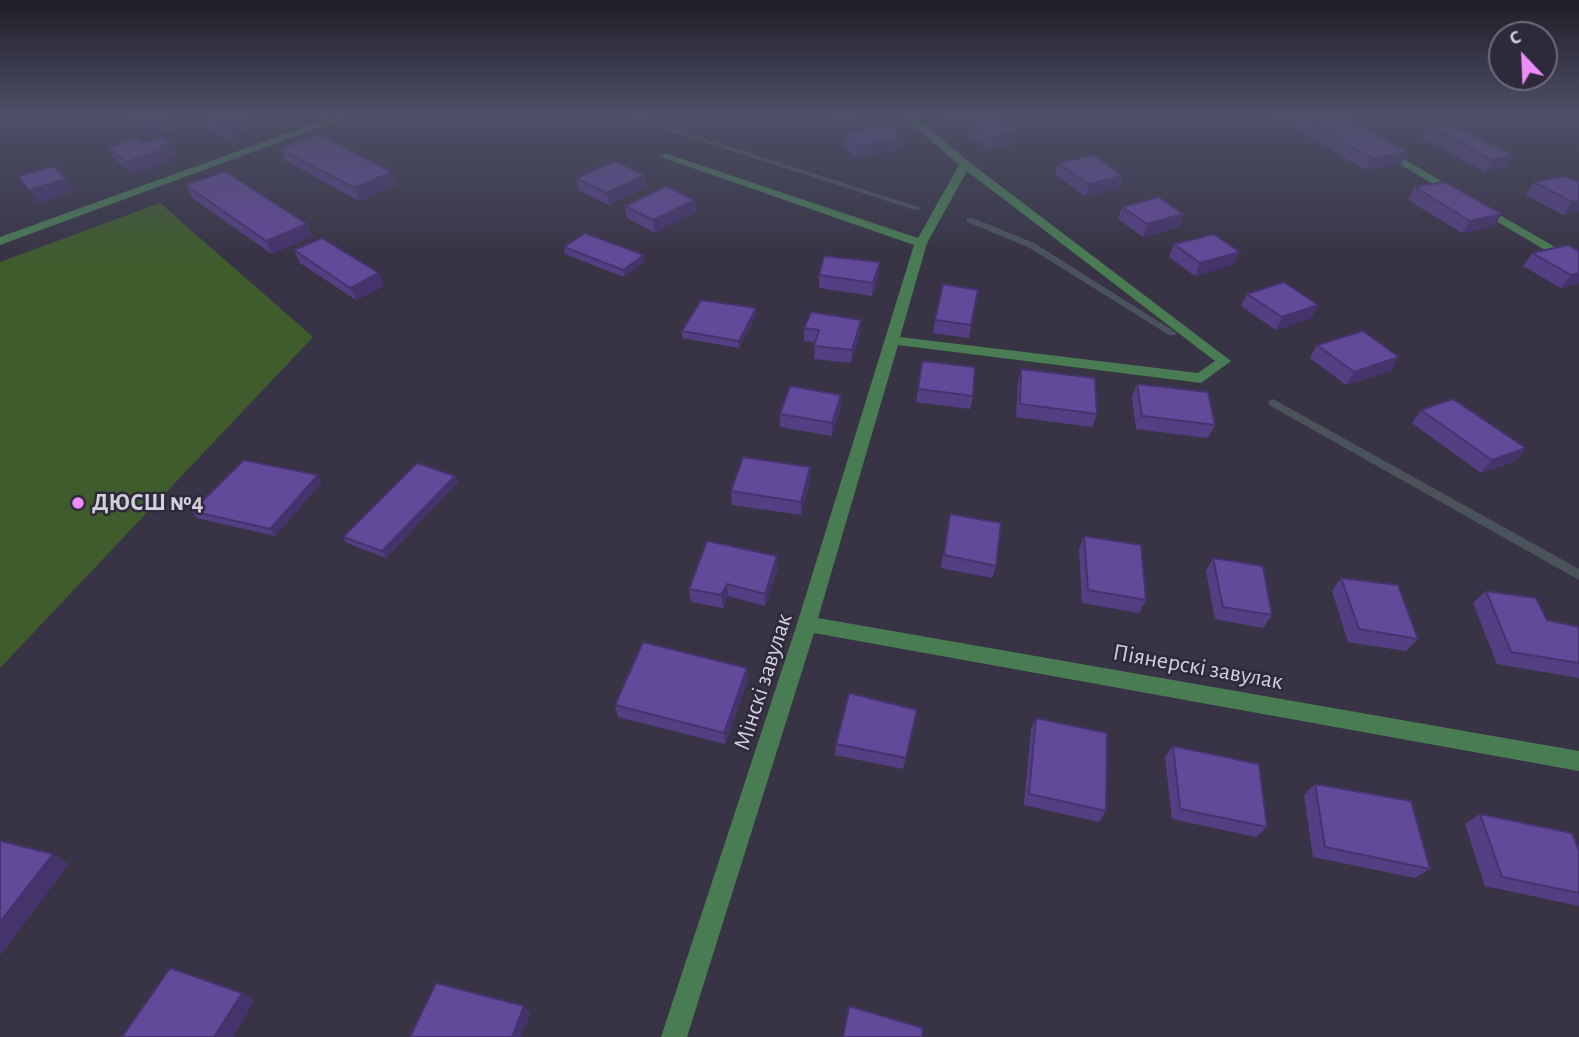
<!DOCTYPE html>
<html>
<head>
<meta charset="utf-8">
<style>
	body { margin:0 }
	#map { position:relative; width:1579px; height:1037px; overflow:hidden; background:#383445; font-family:"Alegreya Sans",sans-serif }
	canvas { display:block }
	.north { position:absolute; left:1488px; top:21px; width:70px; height:70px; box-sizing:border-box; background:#2e2a3b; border:2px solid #706c7b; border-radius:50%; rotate:337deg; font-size:19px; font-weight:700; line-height:28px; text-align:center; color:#d2d0db }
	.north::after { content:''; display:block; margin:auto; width:24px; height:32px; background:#ee8cf9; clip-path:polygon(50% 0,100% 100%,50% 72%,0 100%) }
</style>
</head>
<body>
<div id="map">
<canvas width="1579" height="1037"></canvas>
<div class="north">С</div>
</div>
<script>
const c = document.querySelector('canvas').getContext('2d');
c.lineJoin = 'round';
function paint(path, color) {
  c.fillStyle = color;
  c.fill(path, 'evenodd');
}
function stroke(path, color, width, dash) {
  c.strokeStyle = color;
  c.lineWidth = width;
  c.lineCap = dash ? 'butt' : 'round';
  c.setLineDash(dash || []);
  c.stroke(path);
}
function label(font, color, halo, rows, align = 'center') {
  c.font = font + ' "Alegreya Sans",sans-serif';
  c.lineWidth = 5;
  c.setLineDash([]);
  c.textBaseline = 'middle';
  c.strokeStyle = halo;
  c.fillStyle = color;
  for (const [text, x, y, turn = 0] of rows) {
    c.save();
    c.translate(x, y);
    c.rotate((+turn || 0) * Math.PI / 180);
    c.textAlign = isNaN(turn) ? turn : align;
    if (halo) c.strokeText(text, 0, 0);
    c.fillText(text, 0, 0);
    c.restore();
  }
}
paint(new Path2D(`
	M160,203L313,337L0,668V262Z`), '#405c2d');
paint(new Path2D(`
	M617,114H628L922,208L915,210Z
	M967,218H973L1034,243L1177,333L1175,335H1169L1028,247L967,222Z
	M1273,399L1579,569V580L1269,405L1268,403L1269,401Z`), '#4a535c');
paint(new Path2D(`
	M341,114H356L0,245V237Z
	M901,114H912L969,162L1231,361L1201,383L898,345L818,618L1579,751V771L814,633L687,1037H661L797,624L914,245L658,156L667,154L918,238L959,165ZM967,171L1215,361L1198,373L900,337L927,243Z
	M1383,147L1579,261V270L1379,152V148Z`), '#497c53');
paint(new Path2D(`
	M129,114H178L185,127L144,137Z
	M207,114H252L255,122L248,124L251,131L228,140L206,128L200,116Z
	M826,114H868V117L836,123Z
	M939,114H978L977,118L951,123Z
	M1280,114H1339L1401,164L1366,170L1278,119Z
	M1380,114H1413L1412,115L1389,119Z
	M967,121L1018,132L1016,144L989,149L965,132Z
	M1428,126L1513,155L1506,167L1485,172L1421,138Z
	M844,133L903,137L902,149L858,159L843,145Z
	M171,143L178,155L169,157L171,161L133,174L115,159L108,147Z
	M281,149L397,184L359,201L286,161Z
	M1058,163L1120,188L1085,196L1055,175Z
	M576,178L647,187L609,205L578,190Z
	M1534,182H1579V211L1563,215L1526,195Z
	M186,185L307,224L313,236L272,254L192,198Z
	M1415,187L1502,214L1493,227L1462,233L1408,200Z
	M695,200L696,212L655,233L627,218L625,206Z
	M1122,207L1183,214L1179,227L1143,237L1118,219Z
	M1174,244L1235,264L1195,276L1169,257Z
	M1568,245L1579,283L1561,288L1523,266L1532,253Z
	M564,247L645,261L624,277L565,254Z
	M294,250L379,273L384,286L356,300L300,263Z
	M819,275H879L872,296L819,288Z
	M978,290L969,338L933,333L935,320Z
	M1247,294L1318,305L1311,318L1276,330L1241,306Z
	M756,315L739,348L682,338V331Z
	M804,328L860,333L851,363L814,359L815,342L804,341Z
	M1317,345L1391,371L1346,385L1310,358Z
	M1021,369L1097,414L1092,427L1016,417L1018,383Z
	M1137,384L1215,425L1208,438L1136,429L1132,397Z
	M918,389L973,396L970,409L916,402Z
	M841,408L832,436L780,427V414Z
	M1421,410L1526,448L1515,461L1481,473L1412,423Z
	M455,476L458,482L386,558L347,543L343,537Z
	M810,480L801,515L732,505L731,491Z
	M322,482L275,536L197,518L192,511Z
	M950,514L996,566L992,578L941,568Z
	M1084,536L1146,600L1139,613L1082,603L1079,549Z
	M1213,558L1272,615L1263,628L1215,619L1206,571Z
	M778,568L765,606L728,596L723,608L691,602L689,589Z
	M1341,578L1418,639L1406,651L1348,642L1332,591Z
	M1486,591L1547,620L1579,627V678L1497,664L1473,603Z
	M747,668L748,680L725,744L618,717L615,705Z
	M917,710L903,769L835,755L836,744Z
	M1036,718L1106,811L1099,822L1024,805L1031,729Z
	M1173,746L1267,827L1256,837L1172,819L1165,757Z
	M1315,784L1430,869L1415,878L1313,857L1304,795Z
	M1480,814L1579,850V906L1485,886L1465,824Z`), '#553f84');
paint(new Path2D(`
	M239,114H252L255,122L248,124L251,131L228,140L222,128Z
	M836,114H868V117L836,123Z
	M952,114H978L977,118L951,123Z
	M1392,114H1413L1412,115L1389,119Z
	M1560,114H1573L1558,117Z
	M179,115L185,127L144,137L138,126Z
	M1018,132L1016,144L989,149L991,138Z
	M903,137L902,149L858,159V147Z
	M171,143L178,155L169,157L171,161L133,174L126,162L161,146Z
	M1408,152L1401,164L1366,170L1372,158Z
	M1513,155L1506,167L1485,172L1492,160Z
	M392,172L397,184L359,201L354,188Z
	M645,175L647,187L609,205L607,193Z
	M1123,176L1120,188L1085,196L1089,184Z
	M66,179L74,192L38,203L29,190Z
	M695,200L696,212L655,233L653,220Z
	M1579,201V211L1563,215L1572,202Z
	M1183,214L1179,227L1143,237L1147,224Z
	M1502,214L1493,227L1462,233L1470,221Z
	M307,224L313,236L272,254L266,241Z
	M1240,252L1235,264L1195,276L1200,263Z
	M644,255L645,261L624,277L623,270Z
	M880,262L879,275L872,296L873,283Z
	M379,273L384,286L356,300L350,288Z
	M1579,273V283L1561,288L1571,275Z
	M1318,305L1311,318L1276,330L1282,317Z
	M756,308V315L739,348V341Z
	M861,320L860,333L851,363L852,350Z
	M1399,357L1391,371L1346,385L1354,372Z
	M841,395V408L832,436V423Z
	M1526,448L1515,461L1481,473L1492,460Z
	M810,467V480L801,515V502Z
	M318,475L322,482L275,536L270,529Z
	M455,476L458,482L386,558L382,551Z
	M777,556L778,568L765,606V594Z
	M727,584L728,596L723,608L721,595Z
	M747,668L748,680L725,744L724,733Z
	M53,854L69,864L0,956V922Z
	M242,993L255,1000L233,1037H214Z
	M524,1006L531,1013L521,1037H512Z`), '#45336c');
const building = new Path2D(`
	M130,114H178L179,115L138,126Z
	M207,114H239L237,115L246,120L222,128L200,116Z
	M1295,114H1339L1408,152L1372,158Z
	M994,115L1018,132L991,138L967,121Z
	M1449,123L1513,155L1492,160L1428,126Z
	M887,124L903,137L858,147L844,133Z
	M319,134L392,172L354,188L281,149Z
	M163,137L171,143L161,146L165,149L126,162L108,147L136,138L143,143Z
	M1094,155L1123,176L1089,184L1058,163Z
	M615,161L645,175L607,193L576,178Z
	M54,166L66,179L29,190L18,176Z
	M225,171L307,224L266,241L186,185Z
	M1565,176L1579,182V201L1572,202L1534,182Z
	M1445,182L1502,214L1470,221L1415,187Z
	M666,186L695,200L653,220L625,206Z
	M1159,197L1183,214L1147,224L1122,207Z
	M585,233L644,255L623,270L564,247Z
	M1214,234L1240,252L1200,263L1174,244Z
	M322,238L379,273L350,288L294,250Z
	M1568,245L1579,251V273L1571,275L1532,253Z
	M824,256L880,262L873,283L819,275Z
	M1284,282L1318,305L1282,317L1247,294Z
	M943,284L978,290L971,325L935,320Z
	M701,300L756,308L739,341L682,331Z
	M811,312L861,320L852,350L814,346L819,330L804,328Z
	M1363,331L1399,357L1354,372L1317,345Z
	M922,361L975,367L973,396L918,389Z
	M1021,369L1095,378L1097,414L1020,404Z
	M1137,384L1208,392L1215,425L1142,416Z
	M790,386L841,395L832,423L780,414Z
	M1453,399L1526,448L1492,460L1421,410Z
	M743,457L810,467L801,502L731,491Z
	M244,460L318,475L270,529L192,511Z
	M417,463L455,476L382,551L343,537Z
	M950,514L1001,523L996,566L944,555Z
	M1084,536L1141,545L1146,600L1088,590Z
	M707,541L777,556L765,594L727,584L721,595L689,589Z
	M1213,558L1263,566L1272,615L1223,607Z
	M1341,578L1398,585L1418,639L1359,629Z
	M1486,591L1536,598L1547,620L1579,627V663L1511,652Z
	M643,642L747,668L724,733L615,705Z
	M849,693L917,710L906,758L836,744Z
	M1036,718L1107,733L1106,811L1029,794Z
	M1173,746L1259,764L1267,827L1180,809Z
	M1315,784L1411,801L1430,869L1325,847Z
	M1480,814L1572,833L1579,850V893L1502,877Z
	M0,841L53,854L0,922Z
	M170,968L242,993L214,1037H122Z
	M436,983L524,1006L512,1037H410Z
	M849,1006L923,1028L922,1037H843Z`);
paint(building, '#63499a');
stroke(building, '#45336c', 2);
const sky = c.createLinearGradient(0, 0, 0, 259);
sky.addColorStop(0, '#1f1d26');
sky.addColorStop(0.44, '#4d5068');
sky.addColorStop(1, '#4d506800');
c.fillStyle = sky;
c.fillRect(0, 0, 1579, 259);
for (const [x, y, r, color] of [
	[78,503,7,"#ee8cf9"]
]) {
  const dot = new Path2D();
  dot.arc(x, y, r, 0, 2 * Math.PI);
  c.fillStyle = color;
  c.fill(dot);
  stroke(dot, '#2e2a3b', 2.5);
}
label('bold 24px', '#d2d0db', '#2e2a3b', [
	["ДЮСШ №4",92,503]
], 'left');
label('24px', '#d2d0db', '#2e2a3b', [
	["Піянерскі завулак",1198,667,10],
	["Мінскі завулак",763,682,-72]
]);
</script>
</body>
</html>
